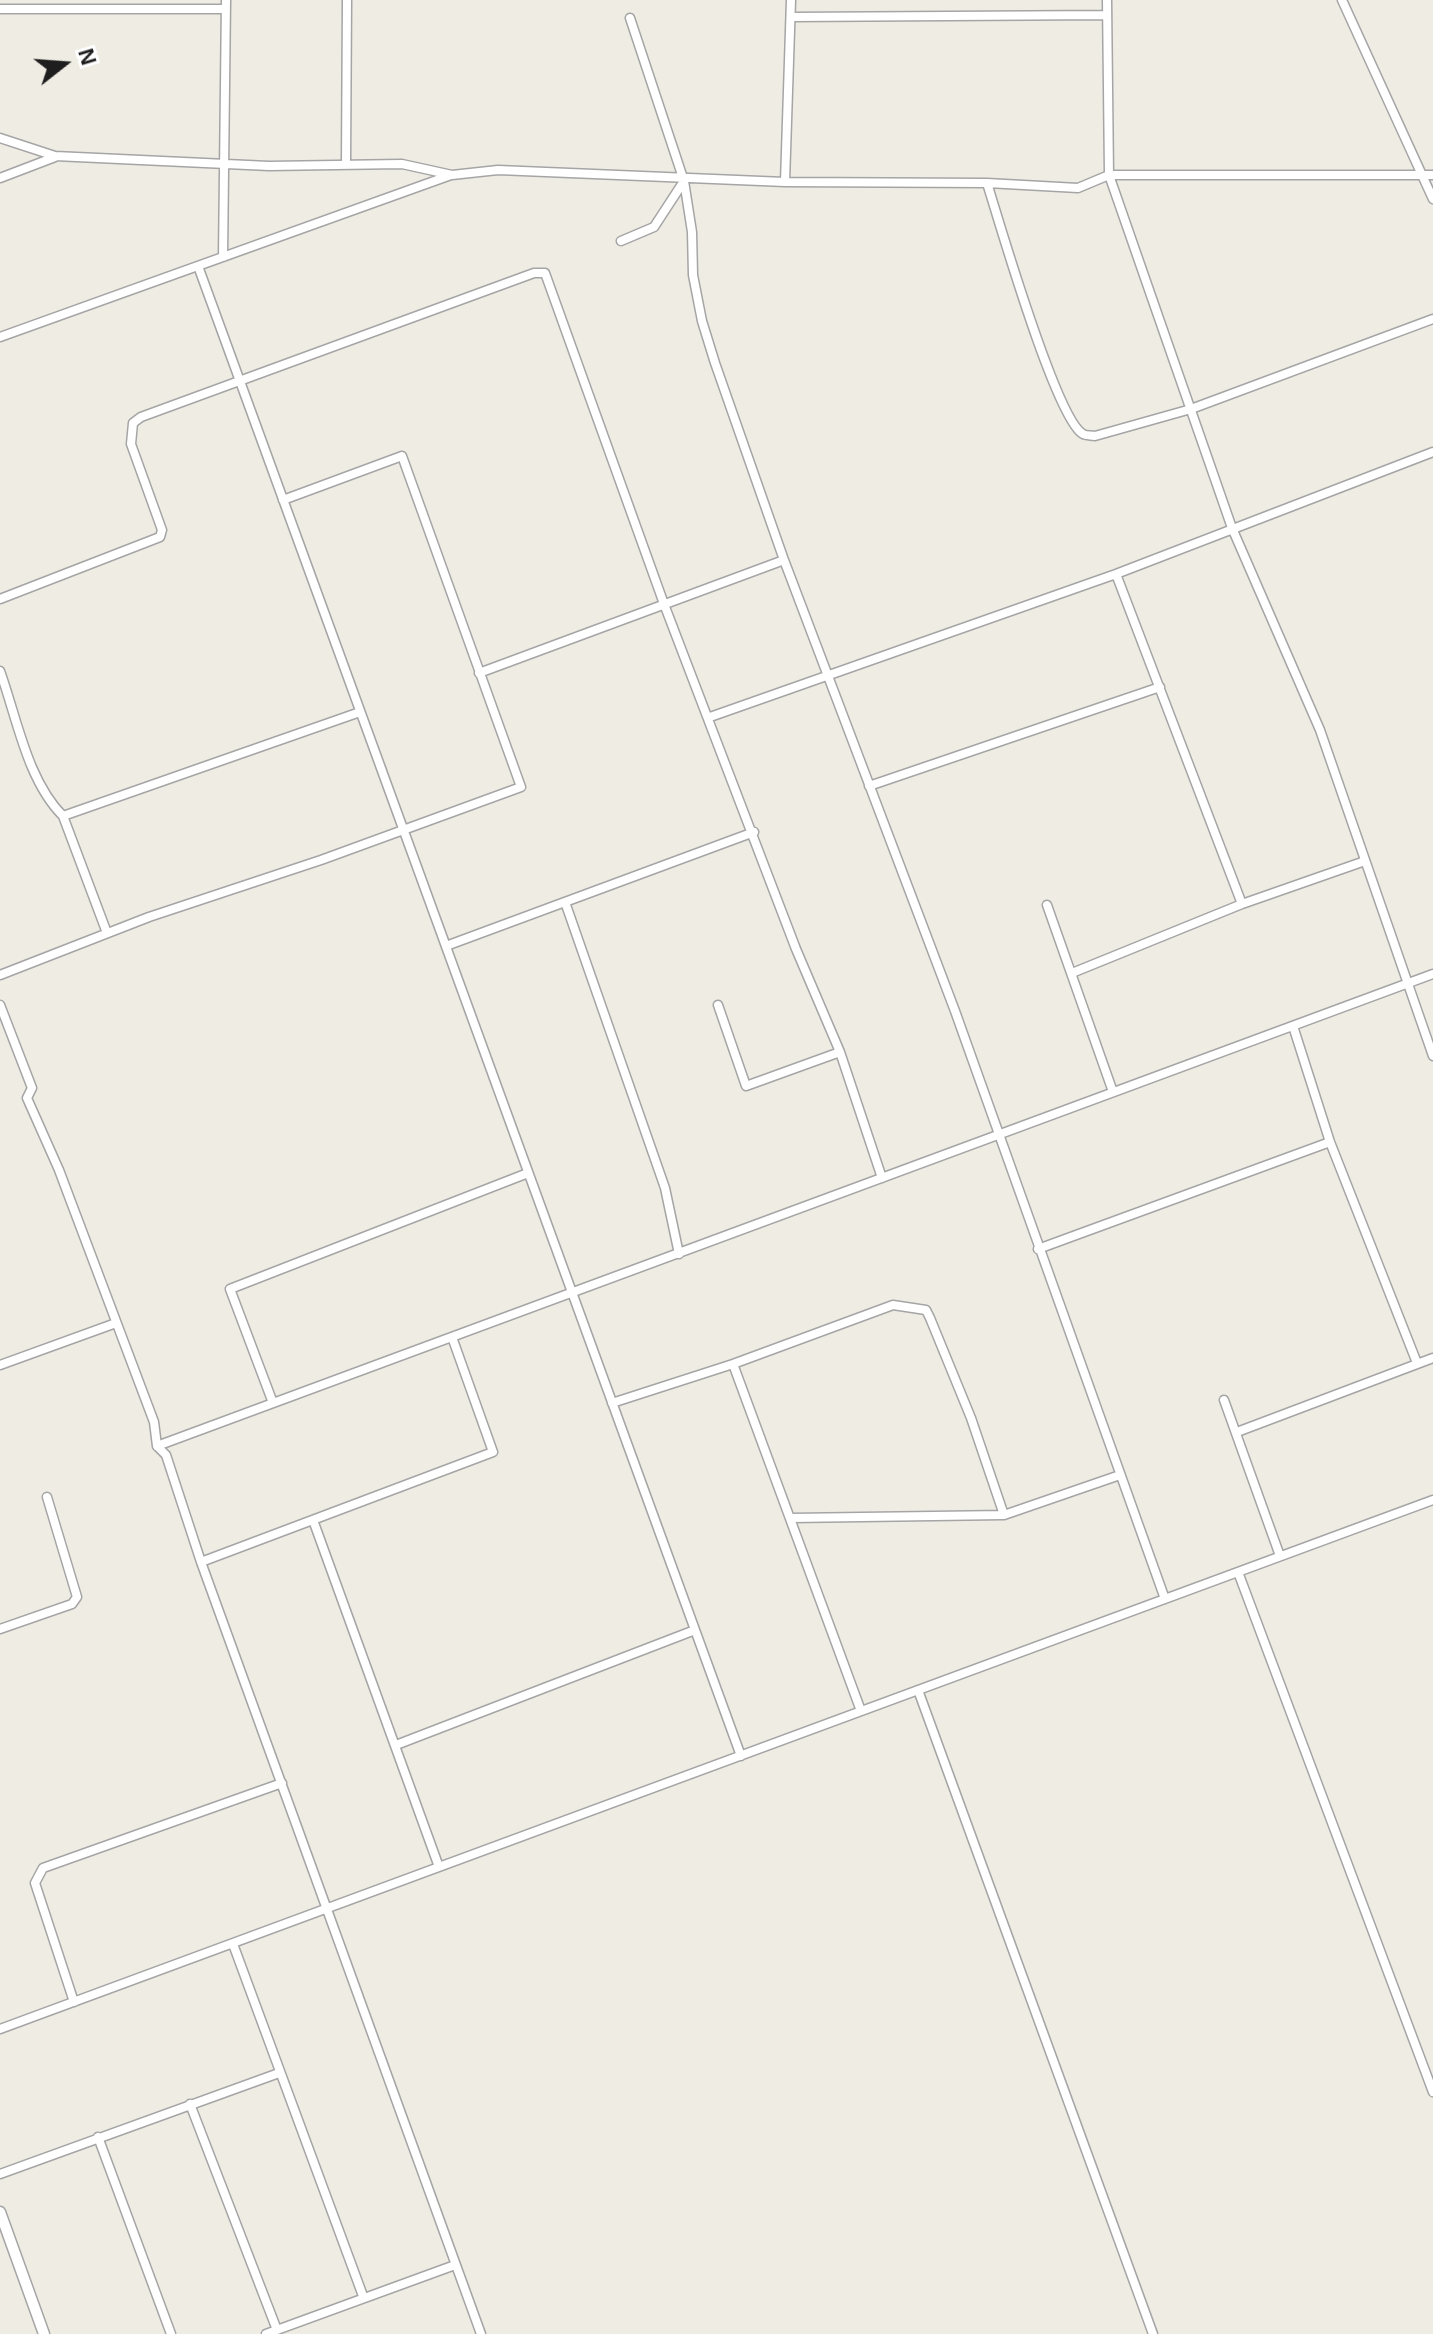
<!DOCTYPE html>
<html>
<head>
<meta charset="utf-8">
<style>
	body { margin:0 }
	#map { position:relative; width:1433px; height:2334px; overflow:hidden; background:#efece4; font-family:Arial,sans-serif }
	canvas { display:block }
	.north { position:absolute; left:24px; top:24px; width:80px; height:80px; -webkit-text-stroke:6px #fff; paint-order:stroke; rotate:73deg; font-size:22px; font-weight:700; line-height:32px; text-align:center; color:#1e1e1e }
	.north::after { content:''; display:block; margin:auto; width:28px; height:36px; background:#1e1e1e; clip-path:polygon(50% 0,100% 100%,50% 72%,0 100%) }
</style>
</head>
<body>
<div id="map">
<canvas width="1433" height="2334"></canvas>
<div class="north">N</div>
</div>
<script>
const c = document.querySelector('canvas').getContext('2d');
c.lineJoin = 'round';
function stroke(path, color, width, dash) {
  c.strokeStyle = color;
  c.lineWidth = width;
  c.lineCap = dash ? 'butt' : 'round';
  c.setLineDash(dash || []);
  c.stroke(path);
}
const minor = new Path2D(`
	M1107,0L1109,175L1232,528L1320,730L1433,1056
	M1342,0L1433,199
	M0,9H226
	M791,17L1106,15
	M630,18L684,181L692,232L693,275L702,321L715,363L784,560L955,1011L1165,1599
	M0,138L55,156L269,166L402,164L452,175L498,170L785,182L987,183L1078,188L1109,175H1433
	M346,162L347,0
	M0,178L55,157
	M785,182L791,0
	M987,183C999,221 1056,419 1083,434C1086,436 1091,435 1095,436L1191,409L1433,319
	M621,241L654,227L684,181
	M223,257L226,0
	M198,266L741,1756
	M0,337L451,175
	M1116,574L1242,904
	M0,599L160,537L162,530L131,444L133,423L141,417L534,273H545L664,604L796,949L840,1052L882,1178
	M0,671C17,718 27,780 63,816L107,933
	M479,673L784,560
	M710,717L1116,574L1433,452
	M869,786L1160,687
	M63,816L360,712
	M565,902L665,1188L679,1254
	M1047,905L1113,1092
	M446,946L754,832
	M1072,973L1242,904L1365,861
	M0,975L149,917L321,860L521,787L402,456L283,500
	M0,1005L32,1088L27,1098L59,1170L154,1422L157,1446L166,1455L201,1562L481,2334
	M718,1005L746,1086L840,1052
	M1293,1026L1330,1142L1417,1363
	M1038,1249L1330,1142
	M733,1364L861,1711
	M0,1365L116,1323
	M1224,1400L1280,1556
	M273,1403L230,1289L528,1173
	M612,1403L733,1364L893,1305L926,1310L930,1318L971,1418L1004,1515
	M1237,1432L1433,1358
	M157,1446L1433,974
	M791,1518L1004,1515L1120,1475
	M313,1520L439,1867
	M201,1562L493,1452L452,1337
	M1238,1572L1433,2092
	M0,1629L72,1604L77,1597L47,1497
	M918,1690L1153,2334
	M396,1745L695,1630
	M233,1944L363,2296
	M74,2002L35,1883L43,1868L282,1783
	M0,2029L1433,1500
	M190,2104L277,2330
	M98,2137L171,2334
	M0,2174L279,2073
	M266,2334L455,2265`);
const tertiary = new Path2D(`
	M0,2212L44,2334`);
stroke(minor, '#a5a5a5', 11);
stroke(tertiary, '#a5a5a5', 13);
stroke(minor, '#fff', 8);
stroke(tertiary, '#fff', 10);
</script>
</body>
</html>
